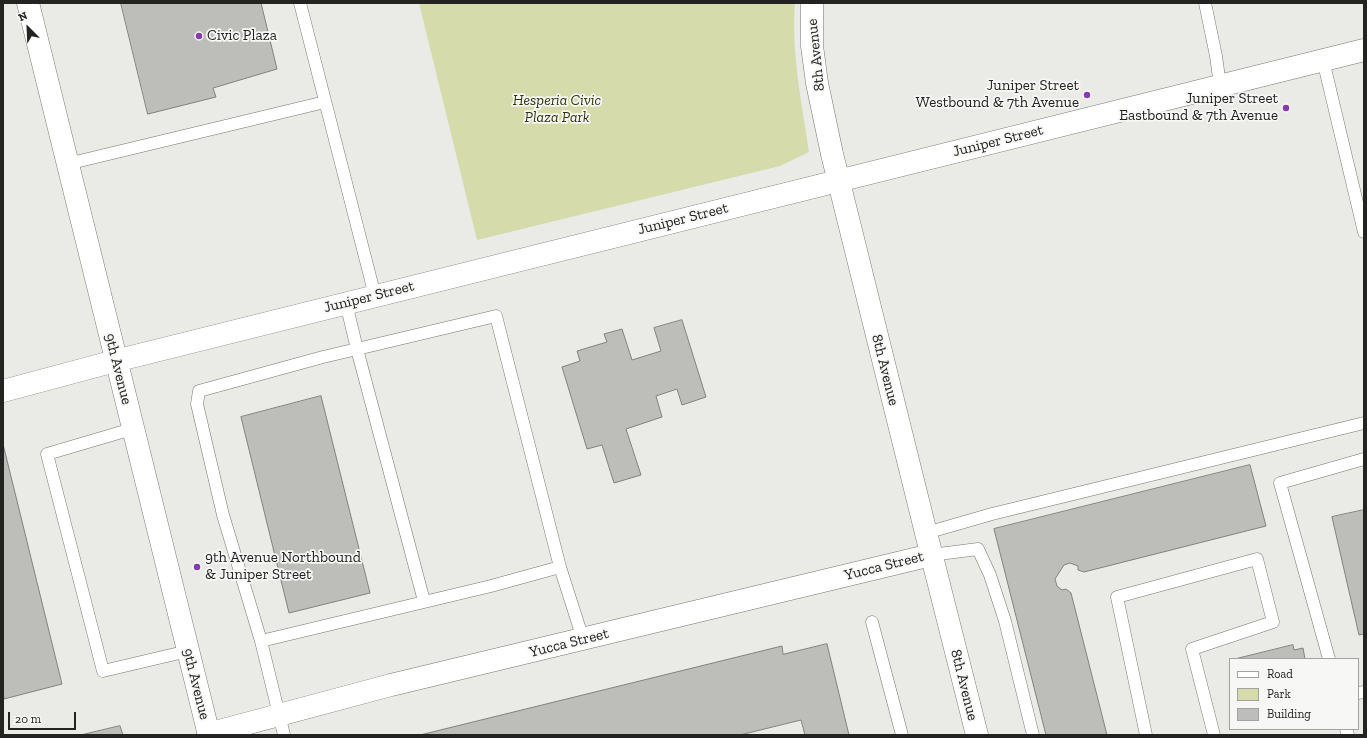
<!DOCTYPE html>
<html>
<head>
<meta charset="utf-8">
<style>
	body { margin:0 }
	#map { position:relative; width:1367px; height:738px; overflow:hidden; background:#eaebe7; font-family:"Zilla Slab",serif }
	canvas { display:block }
	.frame { position:absolute; inset:0; border:4px solid #232322; pointer-events:none }
	.legend { position:absolute; left:1229px; top:658px; width:130px; height:72px; box-sizing:border-box; background:#f7f8f5; border:1px solid #a2a3a1; margin:0; padding:5px 7px; list-style:none; font-size:12px; color:#232322 }
	.legend li { display:flex; align-items:center; gap:8px; height:20px }
	.legend b { width:20px; border:1px solid #a2a3a1 }
	.north { position:absolute; left:8px; top:8px; width:40px; height:40px; -webkit-text-stroke:3px #f7f8f5; paint-order:stroke; rotate:336deg; font-size:11px; font-weight:700; line-height:16px; text-align:center; color:#232322 }
	.north::after { content:''; display:block; margin:auto; width:14px; height:18px; background:#232322; clip-path:polygon(50% 0,100% 100%,50% 72%,0 100%) }
	.scale { position:absolute; left:8px; top:712px; width:68px; height:18px; box-sizing:border-box; border:2px solid #232322; border-top:0; padding-left:5px; font-size:12px; line-height:14px; white-space:nowrap; color:#232322; -webkit-text-stroke:3px #f7f8f5; paint-order:stroke }
</style>
</head>
<body>
<div id="map">
<canvas width="1367" height="738"></canvas>
<div class="frame"></div>
<ul class="legend">
<li><b style="height:5px;background:#fff"></b>Road</li>
<li><b style="height:11px;background:#d5dbaa"></b>Park</li>
<li><b style="height:11px;background:#bdbdba"></b>Building</li>
</ul>
<div class="north">N</div>
<div class="scale">20 m</div>
</div>
<script>
const c = document.querySelector('canvas').getContext('2d');
c.lineJoin = 'round';
function paint(path, color) {
  c.fillStyle = color;
  c.fill(path, 'evenodd');
}
function stroke(path, color, width, dash) {
  c.strokeStyle = color;
  c.lineWidth = width;
  c.lineCap = dash ? 'butt' : 'round';
  c.setLineDash(dash || []);
  c.stroke(path);
}
function label(font, color, halo, rows, align = 'center') {
  c.font = font + ' "Zilla Slab",serif';
  c.lineWidth = 3.5;
  c.setLineDash([]);
  c.textBaseline = 'middle';
  c.strokeStyle = halo;
  c.fillStyle = color;
  for (const [text, x, y, turn = 0] of rows) {
    c.save();
    c.translate(x, y);
    c.rotate((+turn || 0) * Math.PI / 180);
    c.textAlign = isNaN(turn) ? turn : align;
    if (halo) c.strokeText(text, 0, 0);
    c.fillText(text, 0, 0);
    c.restore();
  }
}
paint(new Path2D(`
	M419,3H795C791,53 802,103 809,152L780,166L477,240Z`), '#d5dbaa');
const building = new Path2D(`
	M121,3H261L277,69L213,88L216,97L148,114Z
	M682,320L706,397L682,405L677,389L656,396L662,417L626,429L641,475L614,483L602,445L587,449L562,367L580,361L577,351L607,342L604,334L622,329L632,360L661,351L654,328Z
	M321,396L370,593L289,613L241,417Z
	M3,444L62,684L4,699L3,693Z
	M1250,465L1266,526L1084,572L1078,570V566L1070,563L1064,565L1055,579L1057,586L1062,590L1066,589L1071,593L1107,735H1046L994,529Z
	M1364,510V634L1359,635L1332,517Z
	M827,644L849,735H805L801,720L740,735H420L782,646L783,654Z
	M1293,645L1294,650L1303,648L1305,659H1235Z
	M120,726L123,735H81Z`);
paint(building, '#bdbdba');
stroke(building, '#81827f', 1);
const lane = new Path2D(`
	M300,3L375,296
	M1205,3L1216,56L1220,85
	M1323,60L1364,232
	M67,164L325,102
	M346,303L357,349L323,357L199,391L197,404L223,515L261,641L491,586L560,567L583,639
	M132,429L47,454L103,671L188,651
	M926,533L992,514L1364,423
	M931,555L978,549L990,575L1005,621L1033,735
	M424,601L357,349L496,316L560,567
	M872,622L902,735
	M261,641L284,735
	M1329,659L1280,483L1364,459
	M1358,693L1364,692
	M1346,729L1348,735
	M1146,735L1117,597L1257,559L1273,622L1192,649L1214,735`);
const street = new Path2D(`
	M812,3V46L817,83L832,154L926,533L977,735
	M3,391L115,361L1364,50
	M208,734L391,685L931,555`);
const secondary = new Path2D(`
	M28,3L209,735`);
stroke(lane, '#767673', 13);
stroke(street, '#767673', 23);
stroke(secondary, '#767673', 23);
stroke(lane, '#fff', 12);
stroke(street, '#fff', 22);
stroke(secondary, '#fff', 22);
for (const [x, y, r, color] of [
	[199,36,4,"#853cae"],
	[1087,95,4,"#853cae"],
	[1286,108,4,"#853cae"],
	[197,567,4,"#853cae"]
]) {
  const dot = new Path2D();
  dot.arc(x, y, r, 0, 2 * Math.PI);
  c.fillStyle = color;
  c.fill(dot);
  stroke(dot, '#f7f8f5', 1.5);
}
label('15px', '#232322', '#f7f8f5', [
	["Civic Plaza",207,36],
	["Juniper Street",1079,86,"right"],
	["Westbound & 7th Avenue",1079,103,"right"],
	["Juniper Street",1278,99,"right"],
	["Eastbound & 7th Avenue",1278,116,"right"],
	["9th Avenue Northbound",205,558],
	["& Juniper Street",205,575]
], 'left');
label('15px', '#232322', '#f7f8f5', [
	["8th Avenue",816,55,-96],
	["Juniper Street",998,141,-14],
	["Juniper Street",683,219,-14],
	["Juniper Street",369,297,-14],
	["9th Avenue",118,369,76],
	["8th Avenue",885,370,76],
	["Yucca Street",884,566,-14],
	["Yucca Street",569,643,-14],
	["9th Avenue",196,684,76],
	["8th Avenue",964,685,76]
]);
label('italic 15px', '#31340d', '#f7f8f5', [
	["Hesperia Civic",557,101],
	["Plaza Park",557,118]
]);
</script>
</body>
</html>
